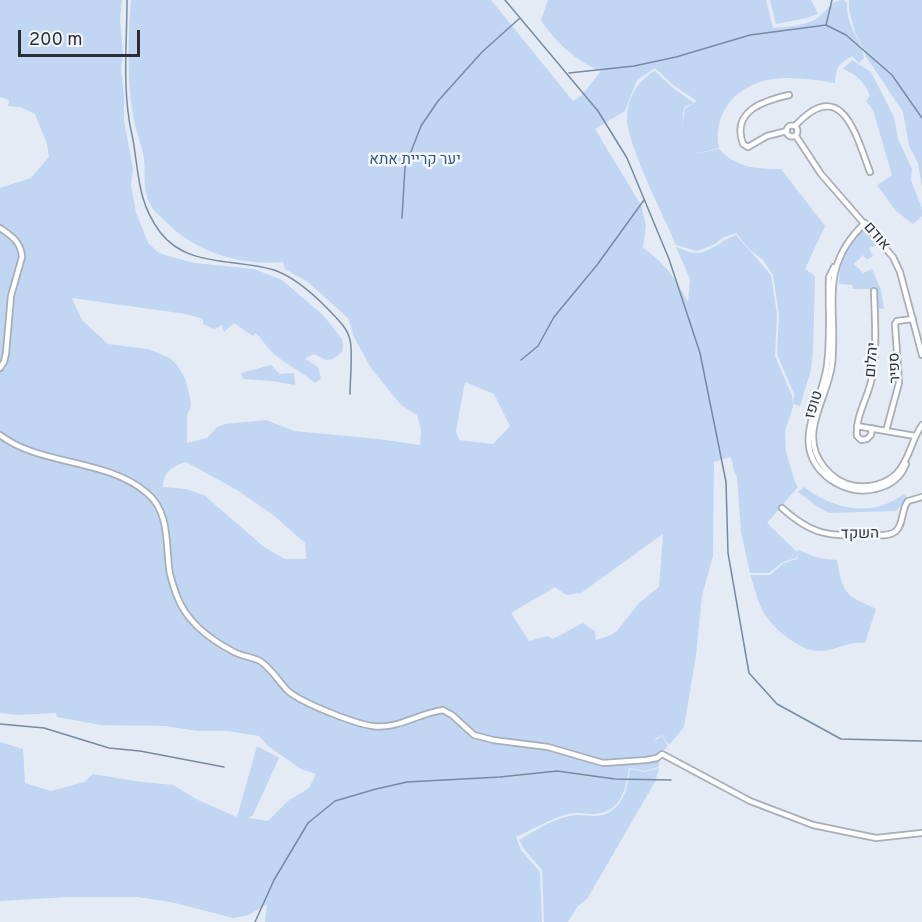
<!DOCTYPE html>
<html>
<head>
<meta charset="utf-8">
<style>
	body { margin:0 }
	#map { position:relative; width:922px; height:922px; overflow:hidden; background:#e4ebf5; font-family:Overpass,sans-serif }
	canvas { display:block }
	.scale { position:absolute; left:18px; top:30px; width:122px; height:27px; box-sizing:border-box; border:3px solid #2b2e32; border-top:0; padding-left:8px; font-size:18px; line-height:21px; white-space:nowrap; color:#2b2e32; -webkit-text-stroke:4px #f3f8fe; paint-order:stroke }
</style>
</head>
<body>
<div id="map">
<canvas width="922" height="922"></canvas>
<div class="scale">200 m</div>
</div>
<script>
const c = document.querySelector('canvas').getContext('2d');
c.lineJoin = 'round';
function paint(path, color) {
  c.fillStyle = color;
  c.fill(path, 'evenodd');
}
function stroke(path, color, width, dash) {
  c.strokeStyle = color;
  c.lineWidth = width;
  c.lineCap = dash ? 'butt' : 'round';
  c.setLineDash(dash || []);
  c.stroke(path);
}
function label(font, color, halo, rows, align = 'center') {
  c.font = font + ' Overpass,Heebo,sans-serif';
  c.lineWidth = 5;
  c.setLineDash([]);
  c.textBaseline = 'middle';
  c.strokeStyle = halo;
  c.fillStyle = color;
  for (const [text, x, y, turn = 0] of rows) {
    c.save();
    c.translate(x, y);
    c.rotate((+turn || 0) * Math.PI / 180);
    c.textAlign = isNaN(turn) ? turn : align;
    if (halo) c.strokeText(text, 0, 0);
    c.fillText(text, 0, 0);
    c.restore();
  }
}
paint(new Path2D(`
	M0,0H122L120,20L123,53L121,68L124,95V121L133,169L131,185L136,212L148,243L159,253L168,256L194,263L254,269L282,280L323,315L342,339L343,345L342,352L333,359L326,360L314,354L305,359L318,367L321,379L315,383C301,370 281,363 268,348C263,342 262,338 255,333L253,336L234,323L224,332L222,325L214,329L203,324V319L186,314L72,298L82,320L108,344L148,349L170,358L177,365L185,378L190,397L191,406L187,416V443L207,438L217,427L225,424L266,420L294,431L378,439L420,445L421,430L417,415L401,405L371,368L354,337L348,318L308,282L285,269L283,262C240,266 195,252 165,221C160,216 153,211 150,204C142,190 146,175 144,159C142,144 135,130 133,115C127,81 128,34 131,0H491L573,101L581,96L601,71C577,62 554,41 541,20L548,0H766L773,28C786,27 804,26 816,19C827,12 830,0 844,0L847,3C846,27 861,38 864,58L859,63L852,56C837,66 837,65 835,83C820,80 788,76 773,79C738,84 712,111 719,148L691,155L719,149C736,168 757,169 781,169L825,226L805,269L815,276L813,351L811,370L800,406L793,404L794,394L777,354L779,315L773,275L763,260L750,250L736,233L722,238L715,244L697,251L676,245C665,218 625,141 627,116C628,97 639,79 655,71L673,88L694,103L684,107L682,127L685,109L697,101L673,85L655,68L637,80L625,111L595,129L641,205L646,226L643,248C664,262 677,280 688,302L690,279L676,247C682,249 689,253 696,253C710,253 723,239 736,235L771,275L777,314L775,356L792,396L793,407L785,431L786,452L795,482L798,487L767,523L797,552L798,550L818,558L837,560C843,595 845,594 876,609L865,643C849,641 834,651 819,651C799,650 776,631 765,615C758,604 755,588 750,575H770L784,563L797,559L798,553L796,558L783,562L769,573H750L741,532L737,476L734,471L731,457L714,462L713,556L702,596L696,655L684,727L669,745L662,735L655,739L662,750L656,740L662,736L668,746L663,751L658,767L645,771L629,768C627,785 622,809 601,813C591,816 579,811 568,814C551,819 533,829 516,837L521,850L540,872L542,922H265L267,904L249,915L233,918L171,902L137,897H69L0,901V742L23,749L25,783L51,791L84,782L93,774L135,781L173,785L198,800L237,817L257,746L279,758L253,815L249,818L268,821L288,801L309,788L316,774L301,769L268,746L259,736L227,731H197L166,726L101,725L57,717L56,713L19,715L0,713V188L31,178L49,157L47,144L35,114L20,107L8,106L9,100L0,97ZM465,382L494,394L510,426L493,444L459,440L456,431ZM186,462L237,490L272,514L305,543L306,559H285L264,547L204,495L186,489L163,487C163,472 173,466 186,462ZM663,534L659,587L639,603L617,631L611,635L596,640L595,631L583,623L553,639L547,636L529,641L511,613L555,587L566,595L581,593Z
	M770,0H811L818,14L807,18L776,24Z
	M849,0H922V187L918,163L909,146L903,112L867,58L855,32L849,10Z
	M852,60L871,72L894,117L898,139L912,169L911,180L922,209V216L913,224L896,211L877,185L892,175L873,110L866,101L870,96C865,82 857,75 843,69Z
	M863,229L878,245L869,248L873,256L867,260L863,255L854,264L863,273L872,269L881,290L884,309L877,308L875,289H853L852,285L839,284C839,262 848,244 863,229Z
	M271,365L280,374L294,373L295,385L272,381L243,379L241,373Z
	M804,487C835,510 872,518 904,494L907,498L896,511L829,513L818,507L798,492Z
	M659,768L655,782L587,899L578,906L568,922H544L542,870L524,849L519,840C535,831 552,819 570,816C581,813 593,818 603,815C623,809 628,787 630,769L645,772Z`), '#c0d6f3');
stroke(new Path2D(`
	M127,0C127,39 123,80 129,119C130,128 133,137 134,146C139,178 139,204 160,232C187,268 235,258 274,270C292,276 312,293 326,307C334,316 347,326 350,340C353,352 350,380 350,394
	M505,0L598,111L627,158L669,259L700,353L726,482L728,553L749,673L777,704L841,739L922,741
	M826,25L832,0
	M569,73L634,66L676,57L750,35L826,25L846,35L892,75L922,118
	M402,218L405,167L421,126L438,101L482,52L520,18
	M521,360L538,346L554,317L597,265L644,200
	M0,724L44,728L109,748L140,751L224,767
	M255,922L274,880L308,823L335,801L376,789L407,782L500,777L557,771L615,779L671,780`), '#778aa1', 1.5);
const street = new Path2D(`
	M786.5 131a5.5 5.5 0 1 1 11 0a5.5 5.5 0 1 1-11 0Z
	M795,126C842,75 856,135 870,172
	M787,131L767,136L748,147L743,144C731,111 763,101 789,95
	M796,136L821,174L893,257L900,272L922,355
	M865,223C817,268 838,308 832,364C828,399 797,434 824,467C832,477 842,484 855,486C870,488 886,484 897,473C910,459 911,440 922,425
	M0,228C12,236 21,242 22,257L11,296L6,353L4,362L0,368
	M834,267L829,277C828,306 831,337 827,365C822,406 786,447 831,480C844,489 860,493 875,489C889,486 901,478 906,464
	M857,426L915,436
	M872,428L871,435L867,439L861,440L857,436C855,416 869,396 872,377C877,349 875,320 874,291
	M886,431L899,383L895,324L897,321L913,319
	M0,435C40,466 106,458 147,493C171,513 165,546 170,574C172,581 174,589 177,596C186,621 211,640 234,652C242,656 252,657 260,661C271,668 279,682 288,691C302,703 353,723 372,726C397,730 419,713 443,710L452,715L474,735L493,740L548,747L603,763L646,760L657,758L662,754L750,801L813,825L876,838L922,833
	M782,508C813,536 829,536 869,535C877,535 889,537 896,531C904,524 901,509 908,501L922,497`);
stroke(street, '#a7aeb7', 8);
stroke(street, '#fff', 4.5);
label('15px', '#30547f', '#f3f8fe', [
	["יער קריית אתא",415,161]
]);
label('15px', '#2b2e32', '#f3f8fe', [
	["אודם",876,237,49],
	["יהלום",873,360,-85],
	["ספיר",896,368,-92],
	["טופז",815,405,-72],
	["השקד",860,535,-1]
]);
</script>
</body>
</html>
